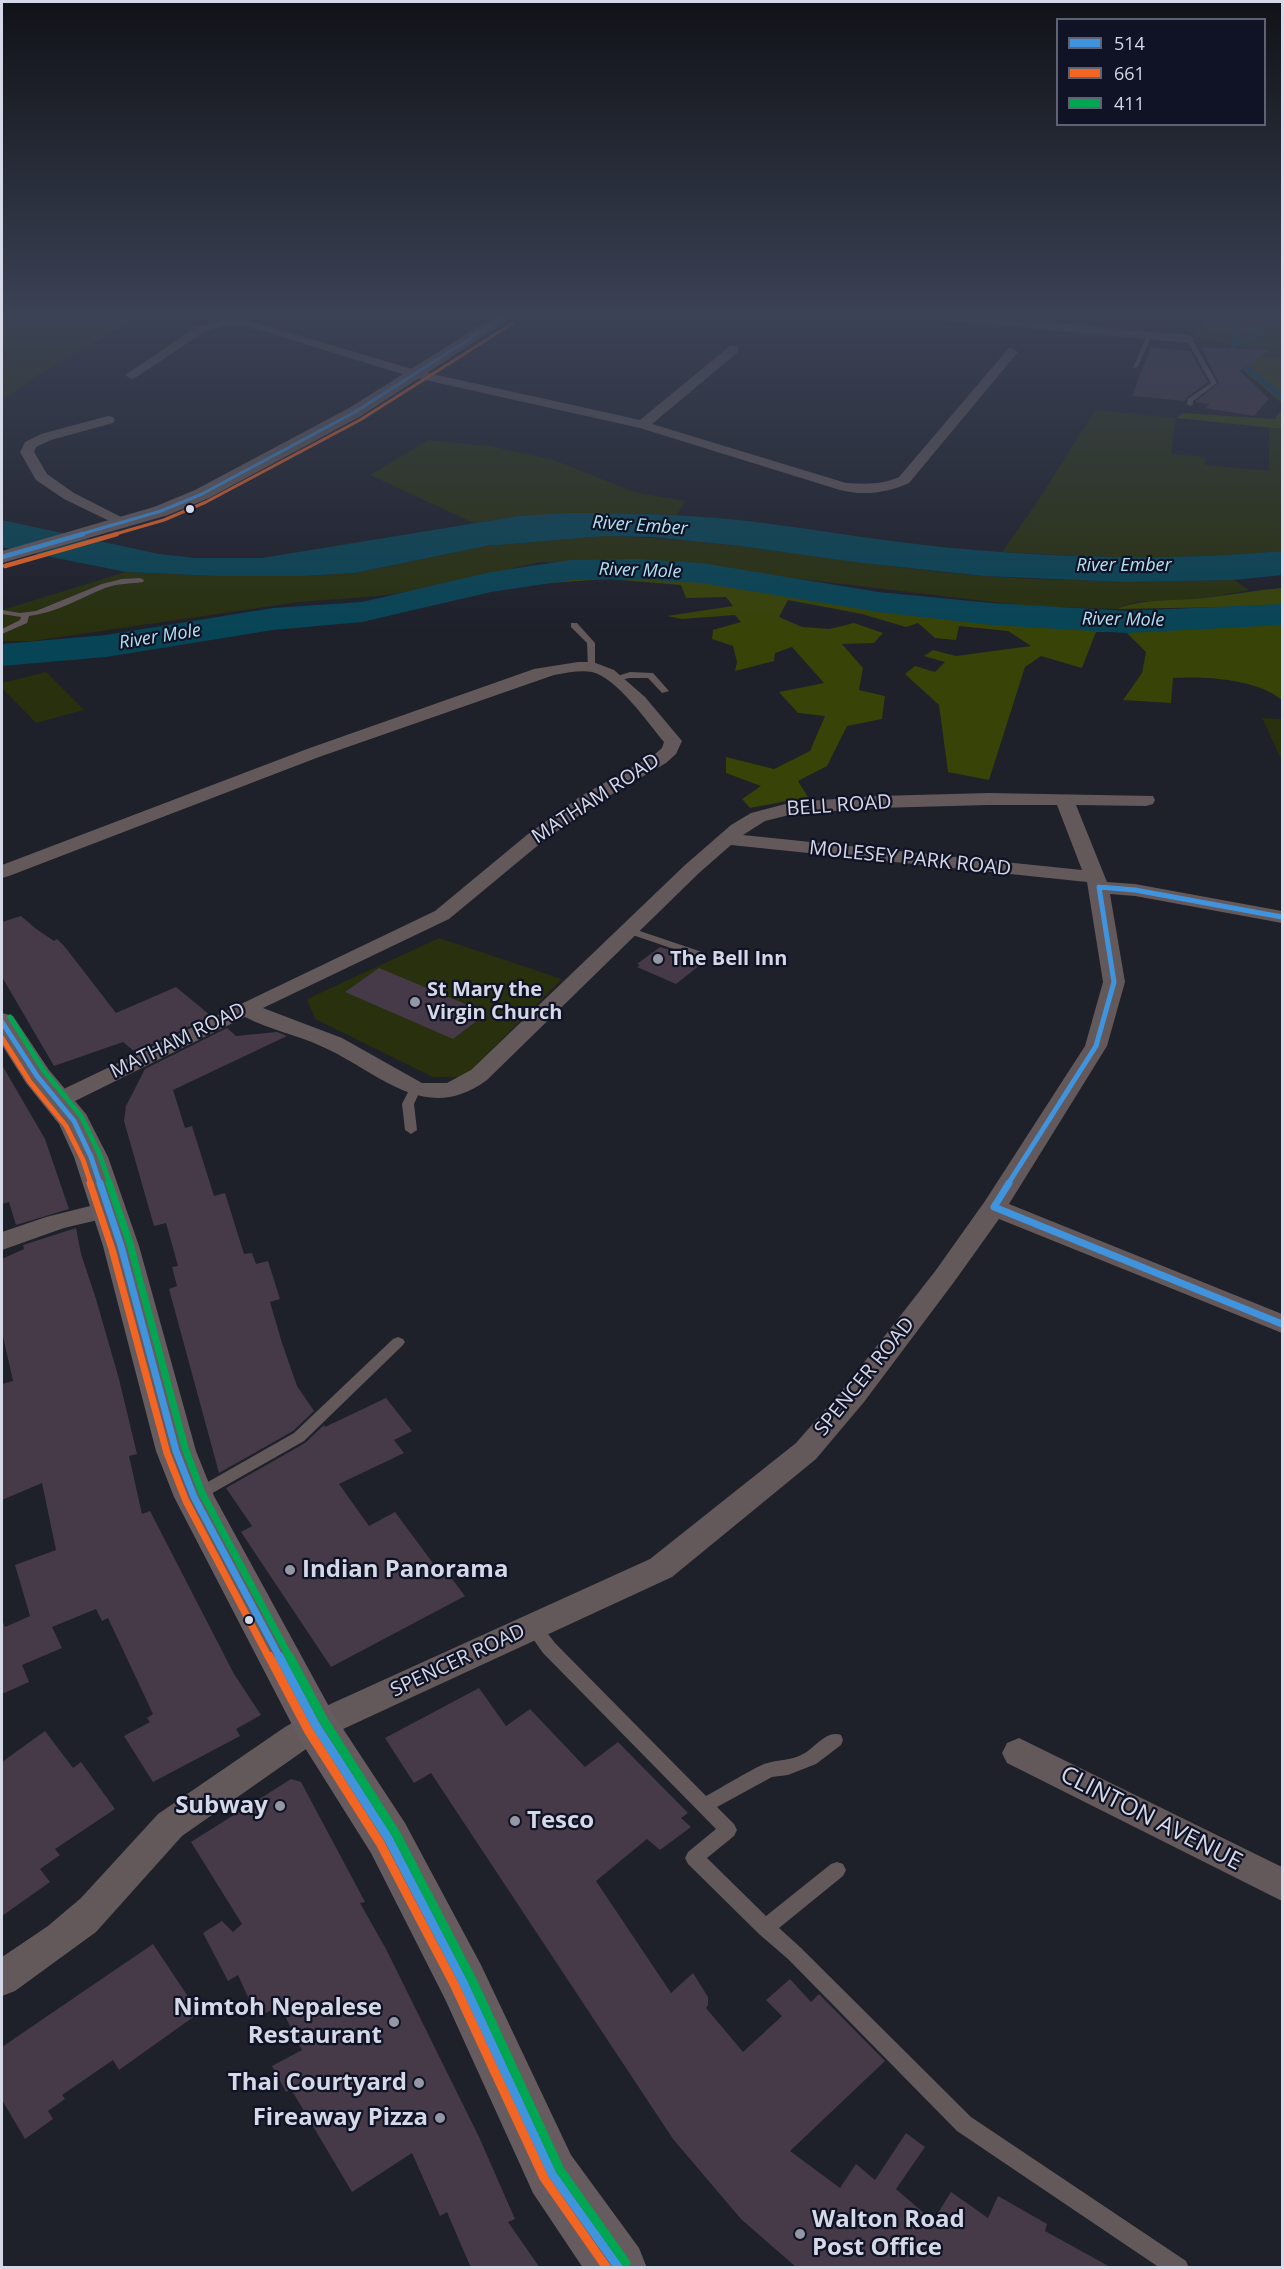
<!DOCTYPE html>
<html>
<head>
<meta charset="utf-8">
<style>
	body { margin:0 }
	#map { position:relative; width:1284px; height:2269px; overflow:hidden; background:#1e202a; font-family:"Open Sans",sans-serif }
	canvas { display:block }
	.frame { position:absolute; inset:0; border:3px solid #d5d8e6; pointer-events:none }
	.legend { position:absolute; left:1056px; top:18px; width:210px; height:108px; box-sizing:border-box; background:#101325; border:2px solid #5f6272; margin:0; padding:8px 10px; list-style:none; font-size:18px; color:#d5d8e6 }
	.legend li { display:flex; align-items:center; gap:12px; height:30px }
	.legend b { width:30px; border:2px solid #5f6272 }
</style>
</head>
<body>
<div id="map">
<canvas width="1284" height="2269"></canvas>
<div class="frame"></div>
<ul class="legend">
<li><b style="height:8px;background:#4094de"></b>514</li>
<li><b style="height:8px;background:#f26522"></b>661</li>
<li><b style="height:8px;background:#00a651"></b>411</li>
</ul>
</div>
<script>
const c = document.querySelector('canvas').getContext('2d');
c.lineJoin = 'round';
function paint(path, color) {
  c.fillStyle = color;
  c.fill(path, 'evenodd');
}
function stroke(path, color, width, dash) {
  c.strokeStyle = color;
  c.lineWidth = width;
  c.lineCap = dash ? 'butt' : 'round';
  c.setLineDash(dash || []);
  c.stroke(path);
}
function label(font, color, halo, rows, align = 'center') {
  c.font = font + ' "Open Sans",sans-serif';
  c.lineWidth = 4.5;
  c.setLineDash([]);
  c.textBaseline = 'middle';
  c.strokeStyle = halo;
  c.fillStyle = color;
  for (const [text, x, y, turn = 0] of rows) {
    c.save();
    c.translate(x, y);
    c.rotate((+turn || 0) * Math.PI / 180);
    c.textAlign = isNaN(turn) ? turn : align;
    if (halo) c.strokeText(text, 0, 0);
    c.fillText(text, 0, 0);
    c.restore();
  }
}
paint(new Path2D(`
	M2,315H144L44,371L2,400Z
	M1208,315H1282V364L1252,349L1191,336Z
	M1095,410L1176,418L1171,454L1206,457L1205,465L1269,471V428L1282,429V551C1189,560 1096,558 1002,552L1038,501Z
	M428,440L489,446L554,460L634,492L685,501L677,515L625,513L519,516L474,523L370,475Z
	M605,536C732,539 857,566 984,576C1068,582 1151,582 1234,580L1249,590L1205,598L1136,602L1117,609L1027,606L767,575L642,565L539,562L428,589L378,596L299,602L33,641H2V610L126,572L218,576H303L355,573L486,546Z
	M46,672L84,710L36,723L2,688V683Z
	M1262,718L1282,719V761Z
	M439,938L562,979L464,1077H433L315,1019L307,999Z`), '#28300d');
paint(new Path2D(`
	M1214,321C1232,327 1250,321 1268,330L1262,336L1241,331L1212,333L1206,328V324Z
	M1238,352L1282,359V403L1242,369L1235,354Z
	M1282,408V429L1176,418L1183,413L1275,419Z
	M610,573L732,585L916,616L1112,628L1282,621V700C1257,679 1205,676 1173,678L1171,703L1123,700L1142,673L1146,652L1126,632H1096L1082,668L1041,656L1025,667L989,780L948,772L939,705L905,674L915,666L935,672L945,662L924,656L933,650L956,656L1031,646L1008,631L959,626L956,640L935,638L918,623L906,627L862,614L788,600L779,617L802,627L830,629L854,623L883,633L874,643L842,644L863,668L859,690L885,696L882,719L847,726L827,766L798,781L808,797L750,808L742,799L761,786L726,773V757L774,769L810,751L825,716L798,713L779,692L824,683L792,647L775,653L774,661L735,671L737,662L733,646L712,639L713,630L741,622L735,615L682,619L667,616L733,606L726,597L686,598L681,585L609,579L506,586Z
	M1282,588V606L1117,609C1145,598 1174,601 1204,598C1230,595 1256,590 1282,588Z`), '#384307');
paint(new Path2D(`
	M570,513C626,513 683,514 738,520C809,528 880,541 951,548C1061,558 1172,561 1282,551V575L1234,580L1124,582L984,576L862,563L740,546L652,537L605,536L486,546L355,573L303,576H218L126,572L2,547V520L159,554L195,558H262L519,516Z`), '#074556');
stroke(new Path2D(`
	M1232,315L1236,336L1231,354L1282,397
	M1237,343L1269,327L1272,321L1267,315`), '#074556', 5);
paint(new Path2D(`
	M637,559L702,563L878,592L992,603L1127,611L1282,604V625L1127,633L992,625L878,612L702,583L637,579L571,580L491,592L362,622L273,630L106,657L2,666V644L106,635L273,608L362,602L491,572L571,560Z`), '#074556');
paint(new Path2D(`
	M1151,347L1190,351L1208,382L1187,397L1185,401L1132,396Z
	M1201,347L1270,350L1240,371L1269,399L1254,416L1205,408L1210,404L1195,402L1219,383Z
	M21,916L35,928L54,941L57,939L65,947L116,1013L176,987L211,1016L135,1052L123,1042L54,1066L2,977V922Z
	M660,947L694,958L704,962L676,984L637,967L640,965L637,964Z
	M379,968L487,1013L453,1039L345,992Z
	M227,1028L236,1036L277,1032L287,1036L173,1090L185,1128L192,1126L214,1196L225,1193L244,1254L252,1253L256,1264L268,1261L280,1299L270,1302L282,1343L297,1386L314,1411L293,1431L219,1473L169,1289L177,1286L172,1267L178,1266L166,1223L154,1226L124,1121L126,1106L145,1069Z
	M2,1065L45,1139L69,1209L16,1225L9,1202L2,1204Z
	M76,1228L81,1254L96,1299L119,1379L137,1454L129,1456L142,1514L150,1511L234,1674L261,1715L236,1729L240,1736L153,1782L124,1736L150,1722L147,1718L153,1714L108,1618L102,1621L96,1609L52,1627L62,1648L22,1665L29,1682L2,1694V1620L5,1627L30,1616L15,1565L56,1550L42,1483L2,1500V1384L13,1381L2,1332V1259L24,1249L23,1245Z
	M386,1398L412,1431L394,1440L404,1453L339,1484L369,1526L395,1512L441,1574L446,1571L465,1596L331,1667L241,1532L252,1526L226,1488L305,1443L324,1425L325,1427Z
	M479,1688L506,1726L530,1709L585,1767L618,1742L688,1813L681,1818L691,1827L660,1850L647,1839L596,1881L671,1993L693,1973L708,1997V2005L706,2008L743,2052L782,2016L766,2000L790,1979L811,2002L819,1994L885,2061L790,2151L840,2188L856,2164L875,2180L906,2133L925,2147L896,2189L933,2221L951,2192L988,2218L998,2196L1047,2224L1045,2231L1112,2268H797L741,2219L673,2139L431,1773L414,1783L385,1738Z
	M45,1731L73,1768L81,1762L115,1809L55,1849L60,1855L40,1869L50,1882L2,1916V1762Z
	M291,1779L301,1782L365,1902L360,1903L386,1949L479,2137L515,2219L508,2222L540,2268H471L447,2212L440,2216L412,2153L352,2192L291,2089L286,2092L272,2066L302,2050L280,2006L257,2017L238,1975L228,1981L203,1933L222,1921L233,1932L242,1924L191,1842Z
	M153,1944L199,2013L119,2070L113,2060L62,2095L65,2099L48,2111L53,2119L25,2139L2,2100V2047Z`), '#463a48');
paint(new Path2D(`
	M1147,334L1152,335L1138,367L1133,368Z
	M1189,337L1192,339L1217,383L1193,401V404L1190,406L1187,404L1188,399L1211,383L1186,339Z
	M140,578L144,580L143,582C130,584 118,583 105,588C80,598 56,613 29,616L27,623L2,634V629L20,620L21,617L2,614V610L20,613L36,611L102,584L122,579Z
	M571,623H577L595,643V670L588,668L587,643L571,627Z
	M630,672L653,673L669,691L662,693L648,678H630L615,681L611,678Z
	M628,927L702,952L703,954L698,957L694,956L624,932L623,930Z
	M415,1085L421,1089L414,1104L417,1130L411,1134L405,1130L402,1104L411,1086Z
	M398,1337L403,1339L405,1342L403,1345L304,1441L202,1499L197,1501L192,1499L190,1495L192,1491L294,1433L393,1339Z
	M532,1619L538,1621L555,1643L706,1796C725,1786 744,1773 764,1764C778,1759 792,1761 805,1753C816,1746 827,1730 841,1735L843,1740L841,1745L816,1764L788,1775L772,1777L717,1807L734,1824L737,1830L734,1836L707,1858L766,1916L831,1864L837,1862L843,1864L846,1870L843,1876L779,1928L800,1947L971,2117L1186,2261L1189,2268H1160L957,2131L788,1959L759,1934L688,1864L685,1858L688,1852L716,1829L543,1653L524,1626L526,1621Z`), '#63585a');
paint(new Path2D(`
	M916,315H964L1189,335L1195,339L1189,343L921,318Z
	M223,320H247L419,371L640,420L730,346H738V352L652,424L846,483C865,484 882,485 899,477L1008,349L1012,348L1018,352L909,483C888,493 862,496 840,490L640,428L412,377L246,326H223L206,331L135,378L131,379L125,375L198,326Z
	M108,416L113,417L115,420L113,423L51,440L36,447L34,452L47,474L74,493L127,520L129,523L122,527L64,499L36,480L20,452L25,442L41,434Z
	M578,662H593L614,670L645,697L682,741L676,754L666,763L595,804L542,842L449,919L263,1008L342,1038L422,1083H447L471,1070L685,865L731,825L751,813L793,802L877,796L989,793L1153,796L1155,800L1153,804L1146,806L1076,805L1107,882L1135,884L1282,911V923L1135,896L1110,894L1125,982L1107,1046L1009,1204L1282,1314V1333L999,1219L954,1282L864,1402L816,1459L672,1577L328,1736L309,1747L182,1836L96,1932L15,1991L2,1996V1957L48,1926L81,1898L158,1814L285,1727L304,1716L650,1559L796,1443L844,1388L936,1270L985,1201L1085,1046L1103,982L1087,882L731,845L699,873L487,1080C425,1126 379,1072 323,1047C298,1035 270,1030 245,1017L65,1106L57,1108L49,1106L45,1101L49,1096L435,911L528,834L581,796L654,755L662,748L664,742C648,723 617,678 592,672C580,670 566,673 554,675L319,757L9,876L2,878V865L307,749L534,669ZM989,805H1057L1082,870L743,835L765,821L793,814L877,808Z
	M110,1201L119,1203L123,1209L119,1215L64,1228L2,1250V1232L46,1217Z
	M1019,1738L1282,1867V1901L1007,1763L1002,1753L1007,1743Z`), '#63585a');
paint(new Path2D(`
	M497,315H516L361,416L209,498L168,515L2,563V551L154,507L195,490L349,408Z
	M2,1013L13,1016L49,1070L86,1114L108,1157L139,1246L196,1451L214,1496L332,1712L405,1823L481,1965L571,2155L639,2248L647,2268H583L533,2193L445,1999L371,1853L300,1740L174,1497L156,1451L103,1246L74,1157L59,1124L26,1083L2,1045Z`), '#665c5f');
stroke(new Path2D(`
	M78,535L161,511L202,494L355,412L507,315`), '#4094de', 3);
stroke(new Path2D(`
	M2,557L83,534`), '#4094de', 4.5);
stroke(new Path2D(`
	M1099,887L1135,890L1282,917
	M2,1022L37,1076L74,1121L91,1157L100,1184
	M1008,1184L1096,1046L1114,982L1099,887`), '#4094de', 5);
stroke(new Path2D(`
	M100,1183L121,1246L176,1451L194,1497L280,1658
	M994,1207L1009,1183
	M994,1207L1282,1324`), '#4094de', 7);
stroke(new Path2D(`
	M279,1656L316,1726L388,1838L463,1982L552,2174L619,2268`), '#4094de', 9);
stroke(new Path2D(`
	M112,535L164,520L206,502L360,420L513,323`), '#f26522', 3);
stroke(new Path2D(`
	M5,566L117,534`), '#f26522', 4.5);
stroke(new Path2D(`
	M2,1038L30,1082L66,1126L83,1160L91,1184`), '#f26522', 5);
stroke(new Path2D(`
	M90,1183L112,1249L167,1453L186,1501L269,1658`), '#f26522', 7);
stroke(new Path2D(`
	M269,1656L308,1730L380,1843L455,1986L544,2178L607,2268`), '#f26522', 9);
stroke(new Path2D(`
	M10,1017L44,1071L81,1116L99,1153L110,1184`), '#00a651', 5);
stroke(new Path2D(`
	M109,1183L130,1244L185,1448L202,1493L290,1658`), '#00a651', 7);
stroke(new Path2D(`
	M289,1656L324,1721L396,1834L471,1978L560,2170L626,2263`), '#00a651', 9);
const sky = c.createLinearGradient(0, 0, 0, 633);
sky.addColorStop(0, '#101217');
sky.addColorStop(0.5, '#3b4255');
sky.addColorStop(1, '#3b425500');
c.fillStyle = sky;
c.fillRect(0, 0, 1284, 633);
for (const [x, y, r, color] of [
	[190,509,5,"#d5d8e6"],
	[658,959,6,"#9598a4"],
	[415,1002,6,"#9598a4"],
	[290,1570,6,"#9598a4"],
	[249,1620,5,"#d5d8e6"],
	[280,1806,6,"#9598a4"],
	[515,1821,6,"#9598a4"],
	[394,2022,6,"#9598a4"],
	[419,2083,6,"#9598a4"],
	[440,2118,6,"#9598a4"],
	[800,2234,6,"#9598a4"]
]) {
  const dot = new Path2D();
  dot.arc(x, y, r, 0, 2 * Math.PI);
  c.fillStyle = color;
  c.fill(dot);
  stroke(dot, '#101325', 2);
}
label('italic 18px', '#b1e3f4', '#101325', [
	["River Ember",640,526,4],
	["River Ember",1124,566],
	["River Mole",640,571,2],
	["River Mole",1123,620,1],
	["River Mole",160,637,-9]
]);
label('20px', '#d5d8e6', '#101325', [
	["MATHAM ROAD",596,799,-33],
	["BELL ROAD",839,806,-4],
	["MOLESEY PARK ROAD",910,859,6],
	["MATHAM ROAD",178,1041,-26],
	["SPENCER ROAD",865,1377,-51],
	["SPENCER ROAD",458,1661,-25]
]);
label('bold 20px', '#d5d8e6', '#101325', [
	["The Bell Inn",670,959],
	["St Mary the",427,990],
	["Virgin Church",427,1013]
], 'left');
label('bold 24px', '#d5d8e6', '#101325', [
	["Indian Panorama",302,1570,"left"],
	["Subway",268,1806],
	["Tesco",527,1821,"left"],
	["Nimtoh Nepalese",382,2008],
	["Restaurant",382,2036],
	["Thai Courtyard",407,2083],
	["Fireaway Pizza",428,2118],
	["Walton Road",812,2220,"left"],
	["Post Office",812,2248,"left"]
], 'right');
label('24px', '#d5d8e6', '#101325', [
	["CLINTON AVENUE",1151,1819,27]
]);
</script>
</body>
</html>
